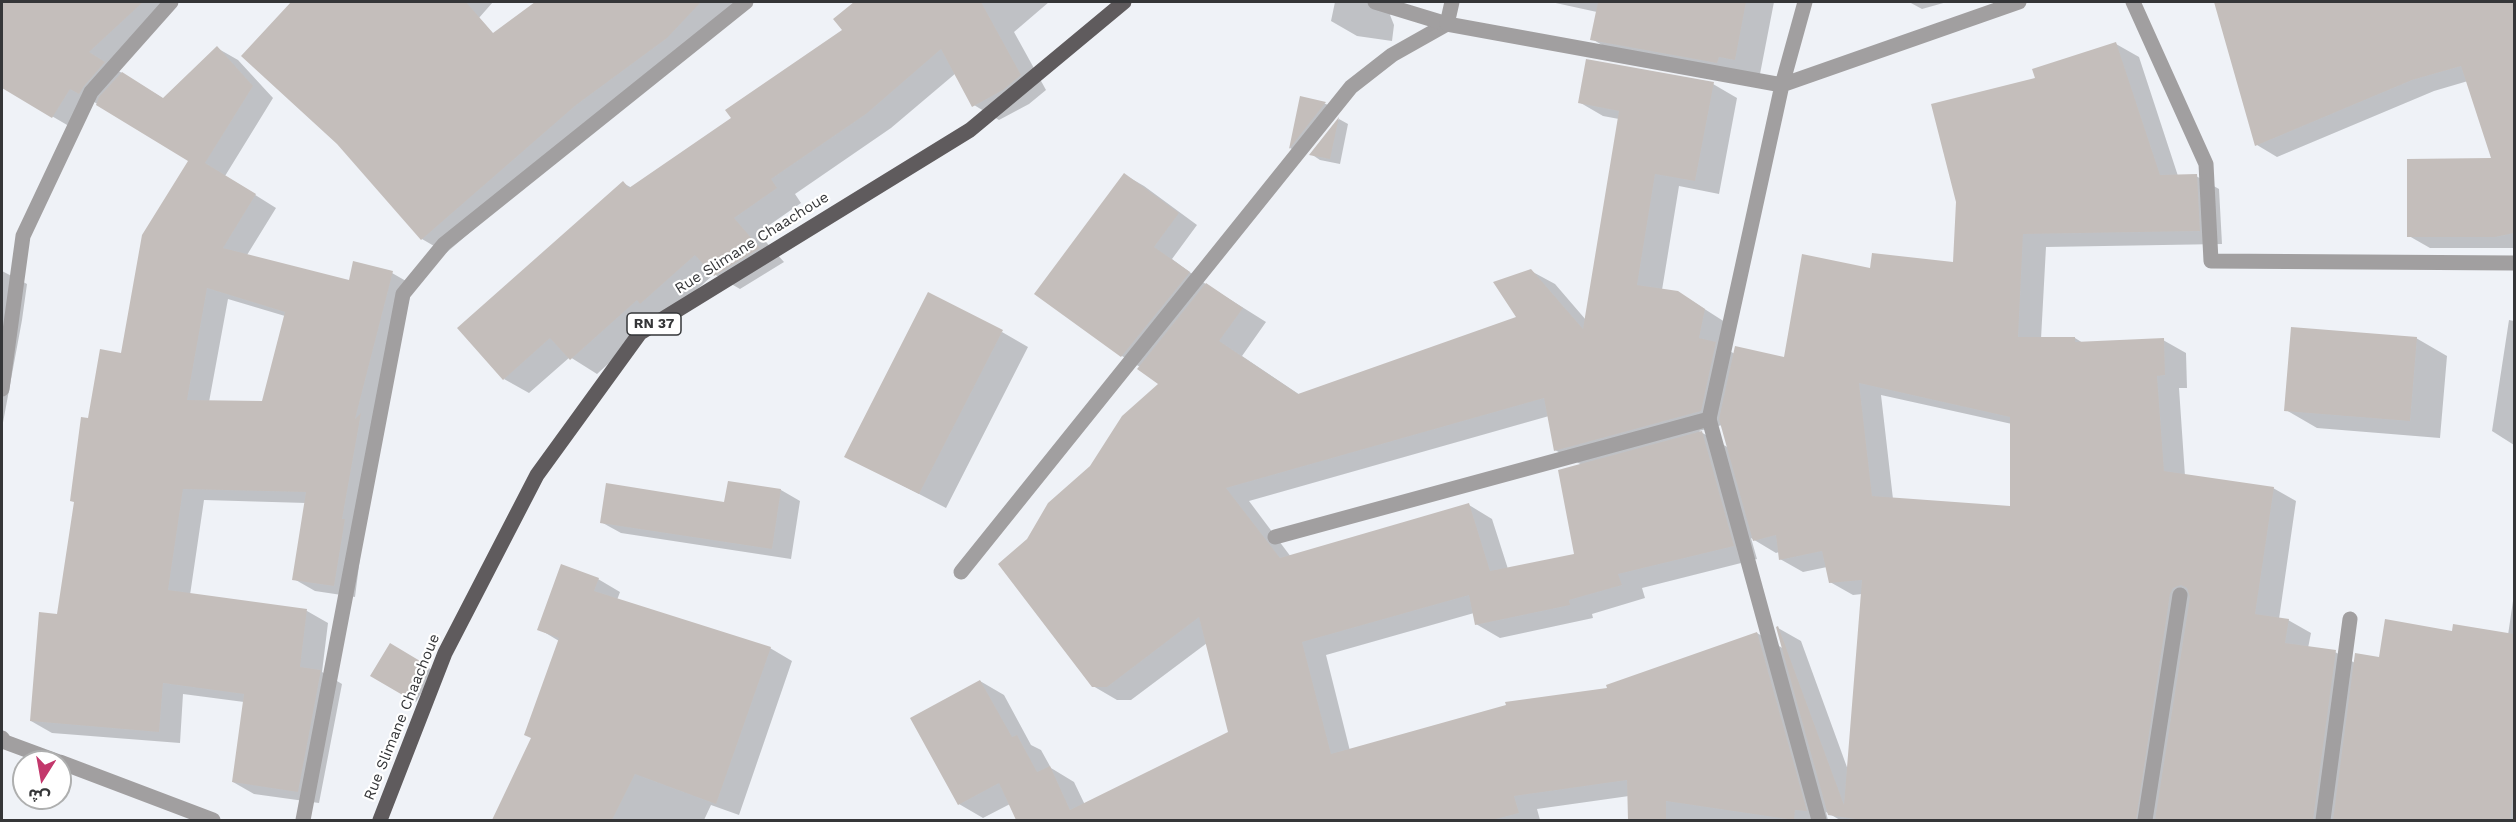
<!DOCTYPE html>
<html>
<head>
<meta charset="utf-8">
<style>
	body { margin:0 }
	#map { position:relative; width:2516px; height:822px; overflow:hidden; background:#eff2f7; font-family:"Work Sans","Noto Sans Arabic",sans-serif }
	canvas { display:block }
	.frame { position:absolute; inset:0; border:3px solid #353638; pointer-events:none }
	.north { position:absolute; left:12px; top:750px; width:60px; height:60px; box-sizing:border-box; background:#fff; border:2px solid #aeafaf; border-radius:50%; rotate:191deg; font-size:16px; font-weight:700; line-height:24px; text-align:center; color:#353638 }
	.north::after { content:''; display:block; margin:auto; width:21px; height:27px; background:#c3386c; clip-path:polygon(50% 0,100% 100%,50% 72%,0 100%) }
</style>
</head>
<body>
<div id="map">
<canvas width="2516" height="822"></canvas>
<div class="frame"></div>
<div class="north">ش</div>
</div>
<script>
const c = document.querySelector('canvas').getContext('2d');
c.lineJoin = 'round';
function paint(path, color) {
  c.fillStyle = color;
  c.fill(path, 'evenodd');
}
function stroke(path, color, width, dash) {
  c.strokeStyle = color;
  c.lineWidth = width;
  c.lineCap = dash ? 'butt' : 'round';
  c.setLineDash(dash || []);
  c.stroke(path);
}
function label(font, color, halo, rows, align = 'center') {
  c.font = font + ' "Work Sans",sans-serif';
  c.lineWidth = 4.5;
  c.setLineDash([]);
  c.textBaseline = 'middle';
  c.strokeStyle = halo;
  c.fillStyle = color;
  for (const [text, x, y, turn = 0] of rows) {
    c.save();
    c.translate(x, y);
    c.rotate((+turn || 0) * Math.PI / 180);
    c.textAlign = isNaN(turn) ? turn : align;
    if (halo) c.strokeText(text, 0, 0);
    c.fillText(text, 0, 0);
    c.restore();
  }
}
paint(new Path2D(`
	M2,2H177L109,65L164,99L217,48L238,60L273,98L225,176L276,208L247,255L350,281L392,273L413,285L377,424L355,597L315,591L294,579L306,503L204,500L190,595L307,611L328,623L322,672L342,684L319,803L254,794L233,782L244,702L183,694L180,743L52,733L31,721L58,616L89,419L122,354L190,161L91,100L74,129L2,87ZM228,299L285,316L263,403L209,402Z
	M293,2H493L426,78L455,104L552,2H737L446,253L422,239L338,143L243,56Z
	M856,2H1049L1014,32L1046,90L1029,104L999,120L974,105L956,73L891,128L795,194L801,203L758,233L784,262L740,289L714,274L666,318L662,315L597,374L570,357L529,393L504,379L623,183L632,188L733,119L845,30L835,19Z
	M1335,2H1398L1397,7L1390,15L1394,25L1392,41L1357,36L1331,21Z
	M1551,2H1774L1760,74L1617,54L1592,39L1597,12Z
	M1909,2H1947L1922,9Z
	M2224,2H2514V248H2430L2409,236L2493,160L2468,81L2434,91L2277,157L2257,145L2216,5Z
	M2116,44L2139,57L2178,176H2196L2219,189L2222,244L2046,247L2041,339L2075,338L2083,343L2163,340L2186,353L2187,388H2179L2185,476L2273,488L2296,501L2279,619L2288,620L2311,633L2308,648L2335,652L2355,663L2380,659L2454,632L2508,635L2514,594V820H1840L1826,812L1828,820H1629V796L1537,809L1540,820H1017L1010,804L983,818L959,804L980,681L1004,695L1031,745L1041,750L1051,768L1074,782L1085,805L1230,733L1207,643L1131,700H1117L1093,686L1028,540L1160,384L1140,367L1122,356L1036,293L1125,175L1144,186L1197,225L1172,259L1207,285L1266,322L1242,356L1300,395L1519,318L1531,271L1555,284L1586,320L1619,119L1603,116L1579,102L1713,84L1737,98L1719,194L1679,186L1662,290L1678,292L1728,324L1724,348L1735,354L1785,359L1871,269L1954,264L2037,80ZM1881,395L2012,424L2011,507L1893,499ZM1549,416L1555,450L1582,465L1576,555L1508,569L1492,519L1469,505L1291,557L1249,501ZM1722,425L1729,448L1699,431ZM1751,538L1776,553L1779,552L1780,559L1803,572L1827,567L1830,582L1853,595L1862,594L1848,770L1801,641L1778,628L1784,649L1757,633L1609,689L1350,751L1326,655L1474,613L1476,624L1500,638L1593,618L1592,614L1645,598L1642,588L1757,559Z
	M1301,98L1326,104L1335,109L1299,153L1290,148Z
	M1339,119L1348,124L1340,164L1320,160L1311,154Z
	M2,271L27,284L22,320L2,428Z
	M2509,320L2514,321V445L2492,431Z
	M1002,332L1028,347L946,508L846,456Z
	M2416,338L2447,356L2440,438L2317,428L2286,410Z
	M781,490L800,501L791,559L621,533L601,522L726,504Z
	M598,579L620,592L617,600L770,648L792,661L739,815L711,805L704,820H494L532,738L559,641L539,629Z
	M390,645L434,671L416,702L372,676Z`), '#0003');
paint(new Path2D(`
	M2,2H143L89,52L105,62L84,86L79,94L70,89L52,118L2,88Z
	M291,2H466L493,33L535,2H701L667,38L576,105L421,240L337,144L241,56Z
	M854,2H981L1021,75L1003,90L972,107L941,49L866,114L771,179L777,188L734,218L760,248L714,276L695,255L640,304L637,300L570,360L550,338L503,380L457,328L623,181L629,188L731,118L725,110L842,30L833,19Z
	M1598,2H1746L1735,60L1719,57L1717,63L1590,40Z
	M2214,2H2514V233L2495,237H2407V159L2491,158L2461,66L2412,80L2255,146Z
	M2116,42L2160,175L2197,174L2200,231L2023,234L2018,337H2075V342L2164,338L2165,375L2157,376L2164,471L2274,487L2255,614L2289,619L2285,643L2336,650L2313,820H2155L2190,597L2187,588L2181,585L2173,588L2170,594L2136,820H1862L1828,815L1776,627L1778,626L1844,805L1862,580L1829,583L1822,551L1779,560L1776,535L1753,541L1719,419L1735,346L1784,357L1802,254L1870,268L1872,253L1953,262L1956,202L1931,104L2035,78L2032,69ZM1859,383L2010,417V506L1872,496Z
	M217,46L253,86L205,163L256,194L223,248L349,280L353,261L393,271L355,419L361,413L342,519H345L334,586L292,580L306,492L183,489L168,590L307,609L300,667L321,670L298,792L232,782L244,694L163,683L159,732L30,721L39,612L57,614L74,502L70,501L81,417L88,418L100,349L121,353L142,235L188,161L96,105L99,97L122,72L163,98ZM207,288L285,312L262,401L187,400Z
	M1586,59L1714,82L1695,181L1655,174L1637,285L1678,291L1705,309L1699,338L1716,342L1701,411L1554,451L1544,398L1226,488L1280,558L1469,503L1490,571L1574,554L1558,470L1702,431L1734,546L1618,574L1622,585L1569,600L1570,605L1475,625L1469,595L1302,642L1331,754L1506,705L1505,702L1607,688L1606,685L1757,632L1807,811L1795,810L1794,820L1666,801V820H1628L1627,780L1514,796L1519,813L1492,820H1016L999,783L958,805L910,718L980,680L1012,737L1017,735L1037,772L1050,766L1070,810L1228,732L1199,617L1107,687H1092L998,564L1027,539L1048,503L1090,466L1122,416L1158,384L1137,369L1206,283L1243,308L1219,341L1298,394L1516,317L1493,282L1531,269L1583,329L1619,111L1578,103Z
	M1300,96L1326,102L1289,149Z
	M1339,117L1330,159L1309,155Z
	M1124,173L1179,213L1154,247L1190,272L1121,357L1034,294Z
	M928,292L1003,330L919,494L844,457Z
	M2291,327L2417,337L2410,421L2284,411Z
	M728,481L781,489L772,549L600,523L606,483L724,502Z
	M561,564L599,578L594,591L771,647L716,804L635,774L612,820H492L531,738L524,735L559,638L537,630Z
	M2385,619L2452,631L2453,624L2514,634V785L2510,820H2333L2355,653L2379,657Z
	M390,643L425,664L406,697L370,676Z`), '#c4bebb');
stroke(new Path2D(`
	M961,572L1351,87L1392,55L1447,24`), '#a19fa0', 15);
stroke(new Path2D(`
	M1375,2L1447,24
	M1709,419L1819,820
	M2145,820L2180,595
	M2323,820L2350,619`), '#a19fa0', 15);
stroke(new Path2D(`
	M1452,2L1447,24L1782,85L1805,2
	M2133,2L2206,164L2211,261L2514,263
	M2,389L23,236L91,92L171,2
	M1275,537L1709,419L1782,85L2019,2
	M2,738L5,742L59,762
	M60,762L213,820
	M303,820L403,294L444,244L746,2`), '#a19fa0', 15);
stroke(new Path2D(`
	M380,820L445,653L537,475L640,333L970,130L1124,2`), '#5f5b5d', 15);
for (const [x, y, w] of [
	[654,324,54]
]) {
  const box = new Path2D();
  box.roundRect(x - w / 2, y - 11, w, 22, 4.5);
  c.fillStyle = '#fff';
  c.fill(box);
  stroke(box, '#353638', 1.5);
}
label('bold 14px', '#353638', null, [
	["RN 37",654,324]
]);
label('15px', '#353638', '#fff', [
	["Rue Slimane Chaachoue",752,243,-32],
	["Rue Slimane Chaachoue",402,717,-68]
]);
</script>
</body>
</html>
